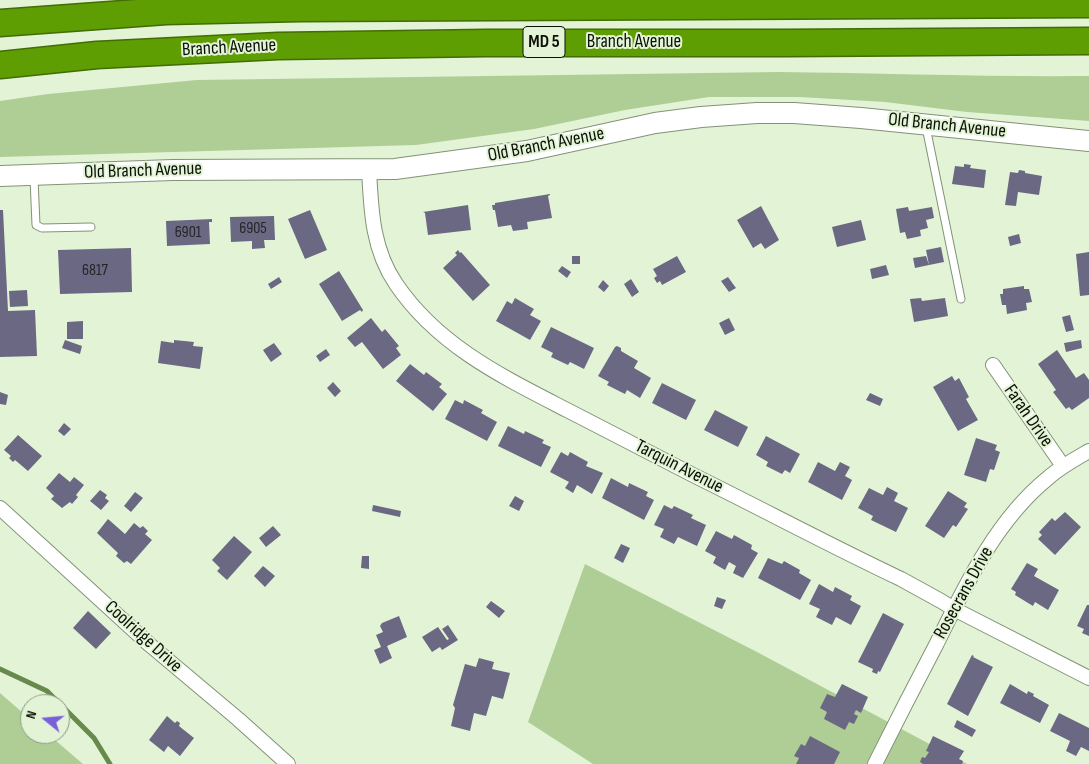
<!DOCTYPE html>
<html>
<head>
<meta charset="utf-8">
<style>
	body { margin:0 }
	#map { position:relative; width:1089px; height:764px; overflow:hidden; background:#e3f4d6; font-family:"Sofia Sans Condensed",sans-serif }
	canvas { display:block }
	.north { position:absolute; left:20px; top:694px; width:50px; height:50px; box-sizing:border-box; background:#e3f4d6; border:1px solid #8d9983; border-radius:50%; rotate:287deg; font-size:14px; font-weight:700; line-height:20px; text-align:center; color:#0b1007 }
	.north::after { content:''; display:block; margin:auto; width:18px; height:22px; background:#7b5fd9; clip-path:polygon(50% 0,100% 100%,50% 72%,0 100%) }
</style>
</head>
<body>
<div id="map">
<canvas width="1089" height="764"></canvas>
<div class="north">N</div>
</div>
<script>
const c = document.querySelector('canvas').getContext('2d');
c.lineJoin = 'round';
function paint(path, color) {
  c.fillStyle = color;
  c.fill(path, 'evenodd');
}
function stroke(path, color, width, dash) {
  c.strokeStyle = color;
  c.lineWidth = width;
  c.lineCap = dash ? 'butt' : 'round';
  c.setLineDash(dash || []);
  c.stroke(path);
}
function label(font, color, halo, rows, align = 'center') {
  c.font = font + ' "Sofia Sans Condensed",sans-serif';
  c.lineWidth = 4;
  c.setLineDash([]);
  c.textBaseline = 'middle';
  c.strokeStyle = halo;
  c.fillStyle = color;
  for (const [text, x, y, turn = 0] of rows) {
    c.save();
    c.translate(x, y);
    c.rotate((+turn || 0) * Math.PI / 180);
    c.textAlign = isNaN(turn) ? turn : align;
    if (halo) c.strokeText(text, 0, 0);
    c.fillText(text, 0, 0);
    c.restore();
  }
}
paint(new Path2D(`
	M778,72C882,73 985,77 1089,76V121L967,112L885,102L800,97H709L625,110L534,129L416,145L0,157V101L48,94L197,80Z
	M585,564L757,652L967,764H593L528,722Z
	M0,693L30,719V734H48L83,764H0Z`), '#aece96');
stroke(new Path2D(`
	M0,669L47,691L60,704
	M60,704L94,738L110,764`), '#68894c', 5);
paint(new Path2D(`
	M964,164L971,165L970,168L986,170L984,188L952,184L955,166L964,167Z
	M1019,170L1025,171V173L1042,176L1039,195L1018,192L1016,206L1005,205L1010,172L1018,173Z
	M550,194V195L548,196L552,218L527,222L528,229L513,231L511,225L498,227L495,210H493L492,205H495V203Z
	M468,205L471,230L428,235L425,213L423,212Z
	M761,206L779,240L765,249L761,243L753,248L737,220Z
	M908,207L909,211L932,207L934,218L926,220L928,228L920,230L921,236L907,239L905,232L900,233L896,209Z
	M0,210H3L8,311L35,310L37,356L0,357Z
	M310,210L327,250L305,259L288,219Z
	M274,216L275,240H264L265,248L252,249V241L231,242L230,217Z
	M212,219V222H209L210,244L167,246L166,221Z
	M861,220L866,240L837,247L832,227Z
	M1019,234L1021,243L1010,246L1008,237Z
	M941,247L944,262L929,265L926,250Z
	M131,248L132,292L60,294L58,250Z
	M458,250L460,253L461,252L490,285L473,301L443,268L457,255L455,253Z
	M1089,252V295L1080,296L1076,254Z
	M572,256H580V264H572Z
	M677,256L686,272L662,285L660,281L657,283L654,278L657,276L653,269Z
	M926,256L929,265L915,268L913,258Z
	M886,265L889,275L872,279L870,269Z
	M562,266L571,272L567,278L558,271Z
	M339,271L363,310L362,312L360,310L342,321L319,284Z
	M279,277L282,282L271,289L268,284Z
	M728,277L736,288L729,292L721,281Z
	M631,279L639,292L632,297L624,284Z
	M603,280L609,286L604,292L598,287Z
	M1024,286V289H1029L1032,302L1026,303L1027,310L1007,314L1006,305H1002L1000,294H1003V289Z
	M27,290L28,306L10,307L9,291Z
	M515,298L534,309L530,315L541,321L530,340L496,321L507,301L512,304Z
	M921,298L922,301L945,298L948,316L914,322L910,299Z
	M1070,315L1074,330L1066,332L1062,317Z
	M371,318L382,332L385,329L399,346L396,348L401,355L383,369L362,342L355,347L347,338Z
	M729,318L735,330L725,335L719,323Z
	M83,321V339H67V322Z
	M551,327L594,348L584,369L570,362L568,365L551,357L553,353L541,347Z
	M65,340L82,346L80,354L62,348Z
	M174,340L194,342L193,346L203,347L200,369L158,363L161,341L174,343Z
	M1081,340L1082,348L1066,352L1064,343Z
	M274,343L282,354L271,362L263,350Z
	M617,346L621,348V351L638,361L634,368L651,378L640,398L627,390L625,394L607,385L609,382L598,376L615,347Z
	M326,349L330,355L320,362L316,356Z
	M1057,350L1076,378L1084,373L1089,380V398L1072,410L1069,407L1066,409L1053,392L1056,390L1038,364Z
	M410,364L424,375L426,372L442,384L439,387L447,394L433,411L396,381Z
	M952,376L955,381L959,378L969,397L966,399L978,420L958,431L933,387Z
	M333,382L341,391L335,397L327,388Z
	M662,383L696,400L686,420L652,403Z
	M0,392L8,395L6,405L0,404Z
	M870,393L883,399L880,406L866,400Z
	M455,400L463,404L464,400L483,410L481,413L497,422L487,441L445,419Z
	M715,410L748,427L738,447L704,430Z
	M64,423L71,429L64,436L58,431Z
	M508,426L524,434L525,431L544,440L542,443L551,447L541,467L498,446Z
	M18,435L42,456L28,471L15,460L13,462L9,458L11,456L4,450Z
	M766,436L800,454L790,473L785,470L782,474L766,466L768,462L756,455Z
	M976,438L997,445L995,450L1000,452L994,470L990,469L986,482L964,475Z
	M561,452L568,456L570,452L588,462L586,466L603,473L592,494L577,485L573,493L565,488L569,482L550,472Z
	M818,462L835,471L840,462L850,467L845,476L852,480L842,500L808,482Z
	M59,473L70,482L74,477L84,485L76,495L78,497L72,504L70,502L62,508L51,499L54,496L46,488Z
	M611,478L628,487L629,483L648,492L646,496L654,500L644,520L602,498Z
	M887,487L898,493L894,501L908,508L896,532L871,520L873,516L858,508L869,488L883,495Z
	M100,490L107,495L105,498L109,501L101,510L90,501Z
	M948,491L967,503L964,507L968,509L956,527L953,525L944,538L925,526Z
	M135,492L143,498L131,512L124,506Z
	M515,496L524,501L519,511L509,506Z
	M373,505L401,511L400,517L372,511Z
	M664,505L672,509L674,506L693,515L691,518L706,525L697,546L678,537L674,544L660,537L664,529L654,525Z
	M1065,512L1081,527L1055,555L1038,539L1042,535L1039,532L1052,518L1055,521Z
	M108,519L125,534L134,523L140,528L143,526L148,531L145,534L152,540L131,564L127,561L124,563L116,556L118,553L97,533Z
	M273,526L281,535L266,547L259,538Z
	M716,531L732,539L734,535L752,545L751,549L758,553L743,578L733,573L736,566L729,562L725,570L713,563L716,557L705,551Z
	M234,536L252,552L227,580L217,571L220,568L212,560Z
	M621,544L630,548L623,563L614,558Z
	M362,556H369V569L361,568Z
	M768,558L782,564L784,561L800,570L799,573L811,580L800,600L758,578Z
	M1027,563L1038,569L1034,576L1059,590L1048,610L1035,602L1033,606L1015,595L1016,592L1011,589Z
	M263,566L275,576L265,587L254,576Z
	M819,584L833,592L835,587L852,596L850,600L861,606L851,625L836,617L832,625L816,617L820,609L809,604Z
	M717,597L726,600L722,609L714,606Z
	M491,601L505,611L499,618L486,607Z
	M1087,605H1089V636L1082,633L1084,629L1077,626Z
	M88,611L111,633L96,649L73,628Z
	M883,613L904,624L880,672L878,671L877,674L872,672L873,669L858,662Z
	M399,616L407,637L387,646L392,658L380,664L374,650L381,647L376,635L383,632L380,626L382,623Z
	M448,625L458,640L442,650L440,647L432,652L422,637L438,627L447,640L449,639L442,629Z
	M972,655L974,656L973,657L993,667L968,716L947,704Z
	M479,658L494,662L492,669L510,673L503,699L492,696L486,716L474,713L470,731L451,726L455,708L453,705L465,664L476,667Z
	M842,684L868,697L861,713L856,710L854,714L858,716L854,724L849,722L845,730L824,719L827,712L820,708L827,694L835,697Z
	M1010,684L1027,694L1028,691L1034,694L1033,696L1049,705L1040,723L1000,703Z
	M1059,713L1089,728V751L1081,747L1076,756L1066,751L1070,741L1050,731Z
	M167,716L175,723L177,721L180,723L179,726L194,738L180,756L168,746L164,752L149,740Z
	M957,720L976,730L972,737L954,727Z
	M810,736L840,752L834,764H796L799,758L794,756L801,744L805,746Z
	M933,736L964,751L959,759L963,761L962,764H923L920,762L922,757L925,758L929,752L926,751Z`), '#6b6884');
const service = new Path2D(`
	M926,127L961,299
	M34,178L36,225L42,228L91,227`);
const minor = new Path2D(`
	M369,169C371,209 372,249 396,284C438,346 503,377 567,410C610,432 652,454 695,476C764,510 831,546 901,579L941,601L954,609L1089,678
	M993,365L1063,466
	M0,508L150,645L238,719L288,764
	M875,764C895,724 915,685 936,645C965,586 996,520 1048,478C1060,467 1075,459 1089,451`);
const secondary = new Path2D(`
	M0,176L173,170L395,169L527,151L655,123L701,117L757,113H794L861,118L1089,141`);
const motorway = new Path2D(`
	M0,23L166,11L300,8L1089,4
	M0,65L97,55L278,46L486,43H786L1089,41`);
stroke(service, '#829277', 9);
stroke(minor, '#829277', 16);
stroke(secondary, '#829277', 22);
stroke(motorway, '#426c04', 29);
stroke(service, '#fff', 7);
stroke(minor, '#fff', 14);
stroke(secondary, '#fff', 20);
stroke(motorway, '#5f9e03', 26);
label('16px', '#232626', null, [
	["6905",253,229],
	["6901",188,233],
	["6817",95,271]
]);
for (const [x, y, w] of [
	[544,42,42]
]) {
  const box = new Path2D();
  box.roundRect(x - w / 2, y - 15.5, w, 31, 4);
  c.fillStyle = '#e3f4d6';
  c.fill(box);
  stroke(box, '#0b1007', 1);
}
label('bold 18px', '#0b1007', null, [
	["MD 5",544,42]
]);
label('19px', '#0b1007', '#e3f4d6', [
	["Branch Avenue",634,42],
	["Branch Avenue",229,48,-3],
	["Old Branch Avenue",947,126,6],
	["Old Branch Avenue",546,145,-11],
	["Old Branch Avenue",143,171,-2],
	["Farah Drive",1028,416,55],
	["Tarquin Avenue",679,467,27],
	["Rosecrans Drive",964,593,-61],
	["Coolridge Drive",143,637,42]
]);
</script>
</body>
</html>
